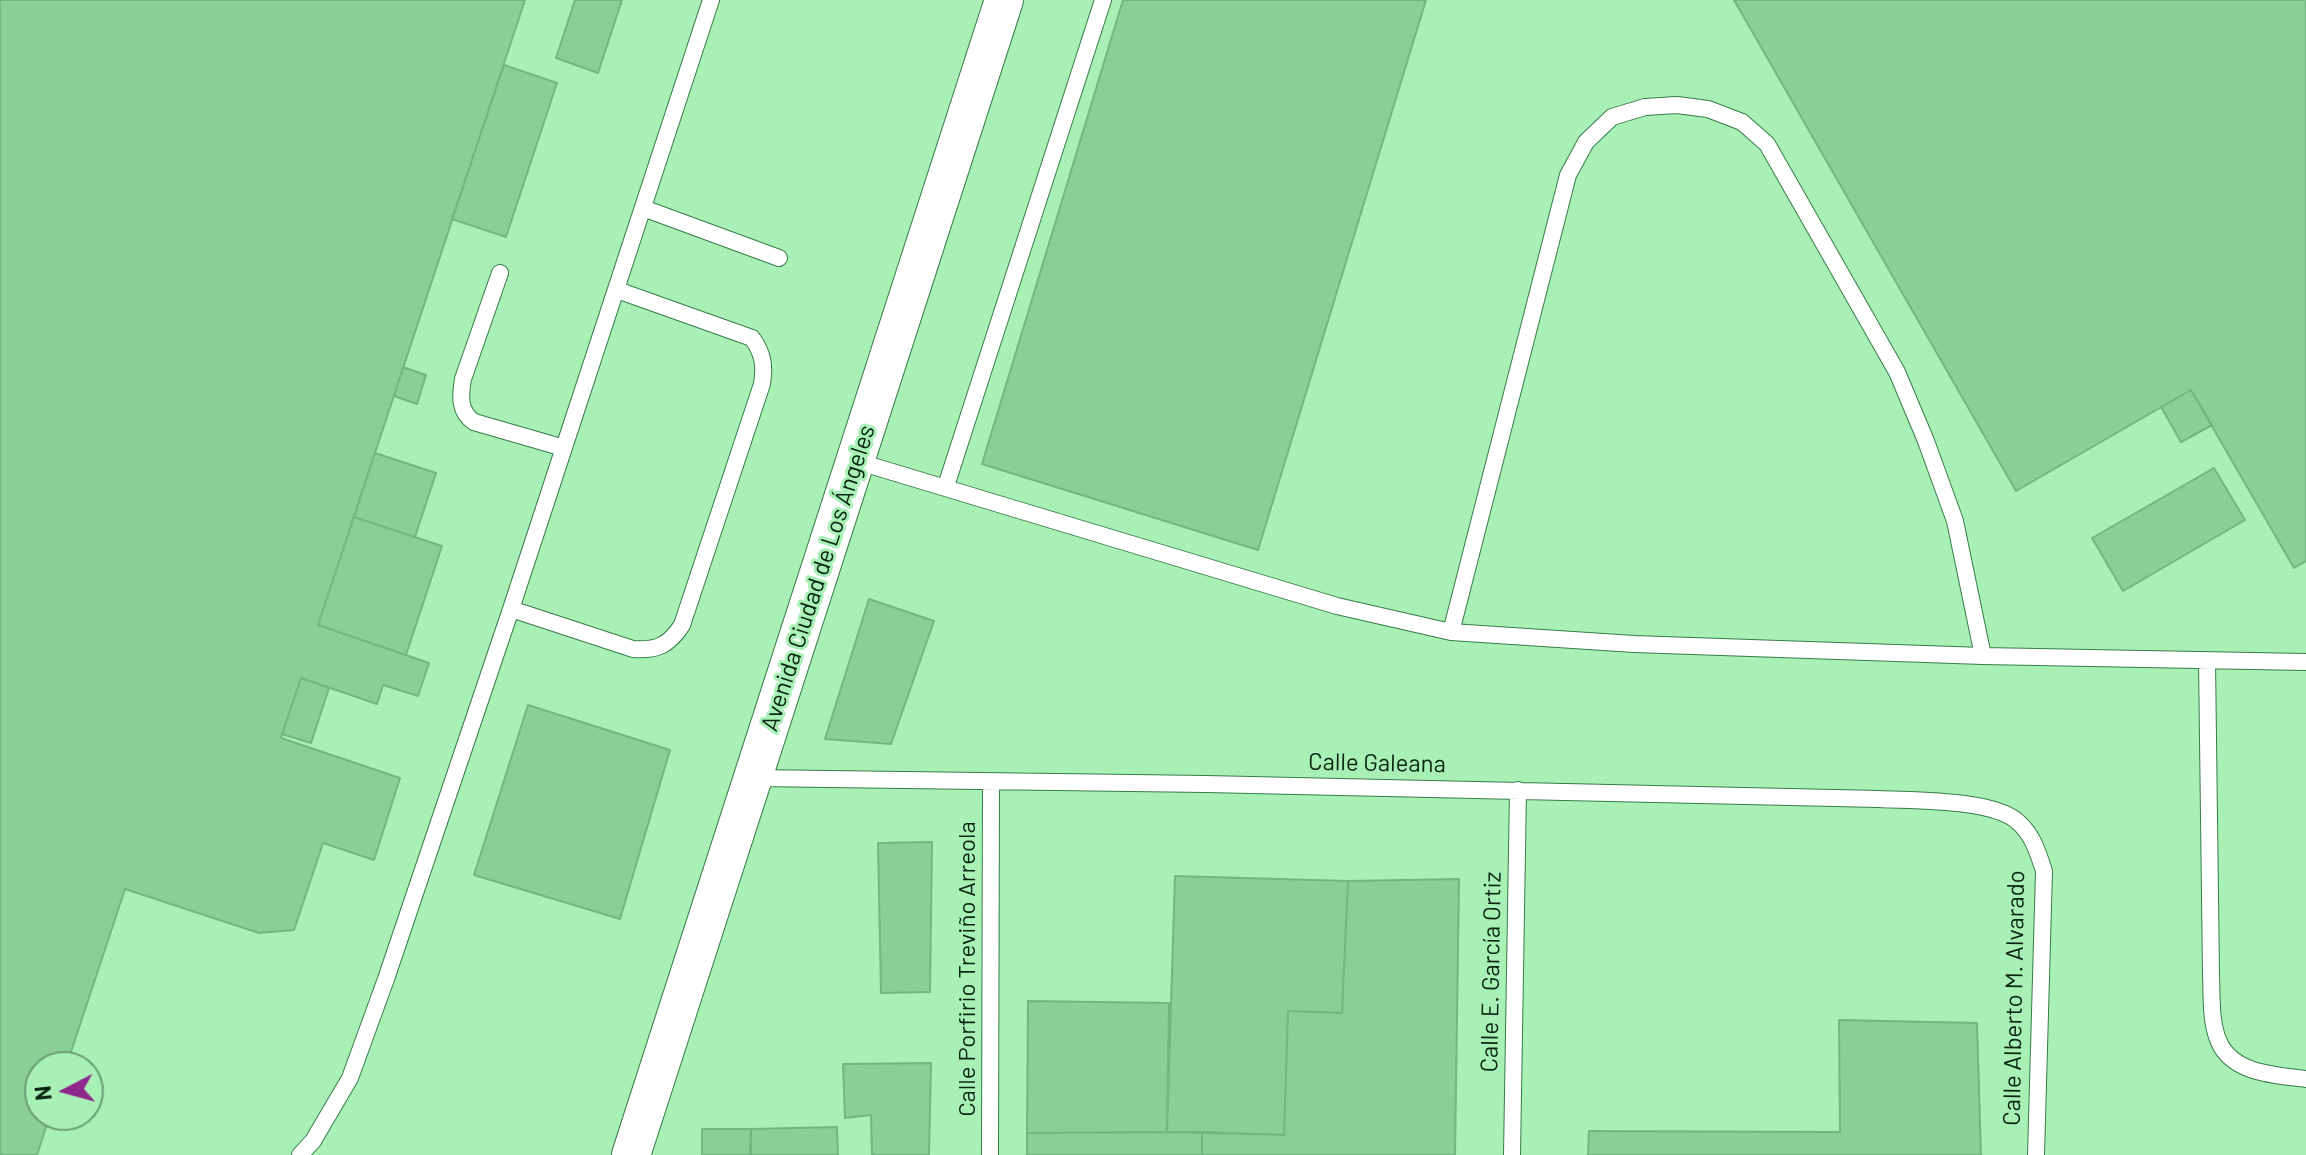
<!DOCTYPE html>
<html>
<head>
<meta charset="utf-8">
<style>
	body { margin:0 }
	#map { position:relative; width:2306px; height:1155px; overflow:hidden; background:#a9f0b6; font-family:Barlow,sans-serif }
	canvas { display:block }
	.north { position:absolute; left:24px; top:1051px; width:80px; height:80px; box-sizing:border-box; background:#a9f0b6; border:2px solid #699f74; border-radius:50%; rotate:264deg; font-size:22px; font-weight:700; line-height:32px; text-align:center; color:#092611 }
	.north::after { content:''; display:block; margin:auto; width:28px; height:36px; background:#90278c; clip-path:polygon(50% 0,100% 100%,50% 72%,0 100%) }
</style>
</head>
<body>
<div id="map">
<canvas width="2306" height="1155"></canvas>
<div class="north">N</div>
</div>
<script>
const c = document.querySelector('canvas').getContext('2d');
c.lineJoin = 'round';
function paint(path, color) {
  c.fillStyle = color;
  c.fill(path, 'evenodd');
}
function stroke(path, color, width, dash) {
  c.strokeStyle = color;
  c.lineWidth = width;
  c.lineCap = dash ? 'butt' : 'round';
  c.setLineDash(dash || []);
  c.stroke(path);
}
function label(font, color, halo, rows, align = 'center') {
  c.font = font + ' Barlow,sans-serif';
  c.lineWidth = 6;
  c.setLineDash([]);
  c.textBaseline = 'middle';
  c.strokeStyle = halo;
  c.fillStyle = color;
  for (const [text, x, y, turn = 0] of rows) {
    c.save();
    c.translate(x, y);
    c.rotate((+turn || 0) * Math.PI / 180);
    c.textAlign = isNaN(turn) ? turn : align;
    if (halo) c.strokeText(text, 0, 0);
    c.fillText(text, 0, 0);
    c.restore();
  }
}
const building = new Path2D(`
	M0,0H525L318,625L429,663L418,696L383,685L377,704L301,678L281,738L400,778L374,860L323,843L294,930L259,933L125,889L66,1067H40V1115H50L37,1155H0Z
	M575,0H622L598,73L556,58Z
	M1123,0H1426L1258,550L982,464Z
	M1734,0H2306V561L2294,568L2191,390L2016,491Z
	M504,65L557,83L506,237L452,219Z
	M403,367L426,375L417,404L394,396Z
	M2191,390L2212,425L2181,442L2161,407Z
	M375,453L436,473L415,537L354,517Z
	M2214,468L2245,520L2123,591L2092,538Z
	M354,517L442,546L406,655L318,625Z
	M869,599L934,621L891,744L825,739Z
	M301,678L329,688L311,743L282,734Z
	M528,705L670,750L620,919L474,875Z
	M932,842L930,992L881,993L878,843Z
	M1175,876L1348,881L1342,1013L1288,1011L1284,1135L1167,1132Z
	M1459,879L1455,1155H1202V1132L1284,1135L1288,1011L1342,1013L1348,881Z
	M1028,1001L1169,1003L1167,1132L1027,1133Z
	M1839,1020L1977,1023L1981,1155H1588L1589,1131L1840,1132Z
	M931,1063L929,1155H872L871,1115L845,1118L843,1064Z
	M837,1127L838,1155H750L751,1129Z
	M702,1129H751V1155H702Z
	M1202,1132V1155H1027V1133Z`);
paint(building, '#89cf96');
stroke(building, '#72b780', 2);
const service = new Path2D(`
	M643,208L779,258
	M500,273L463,379C460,396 459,412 474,422L564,448
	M856,461L1337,606L1451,632L1634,644L1983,656L2306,662
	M946,486L1103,0
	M511,609L633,649C657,651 669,645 682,625L762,384C765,366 763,353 752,338L617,290
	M1451,632L1568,175L1586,142L1612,117L1645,107L1677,105L1708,109L1742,122L1767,144L1897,372L1926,441L1955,521L1983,656
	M2207,660L2211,974C2212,995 2210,1022 2219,1042C2233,1074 2276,1075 2306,1079
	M754,778L1206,784L1879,799C1914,801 1993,799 2018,822C2033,835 2038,853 2044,871L2036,1155
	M300,1155L313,1141L350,1078L386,979L511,609L711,0
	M990,1155L991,783
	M1512,1155L1518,790`);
const tertiary = new Path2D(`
	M631,1155L1004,0`);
stroke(service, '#377c49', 18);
stroke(tertiary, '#377c49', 40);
stroke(service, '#fff', 16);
stroke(tertiary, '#fff', 38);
label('24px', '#092611', '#a9f0b6', [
	["Avenida Ciudad de Los Ángeles",818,578,-72],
	["Calle Galeana",1377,763,1],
	["Calle Porfirio Treviño Arreola",967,969,-90],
	["Calle E. García Ortiz",1491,972,-89],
	["Calle Alberto M. Alvarado",2014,998,-89]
]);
</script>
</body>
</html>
